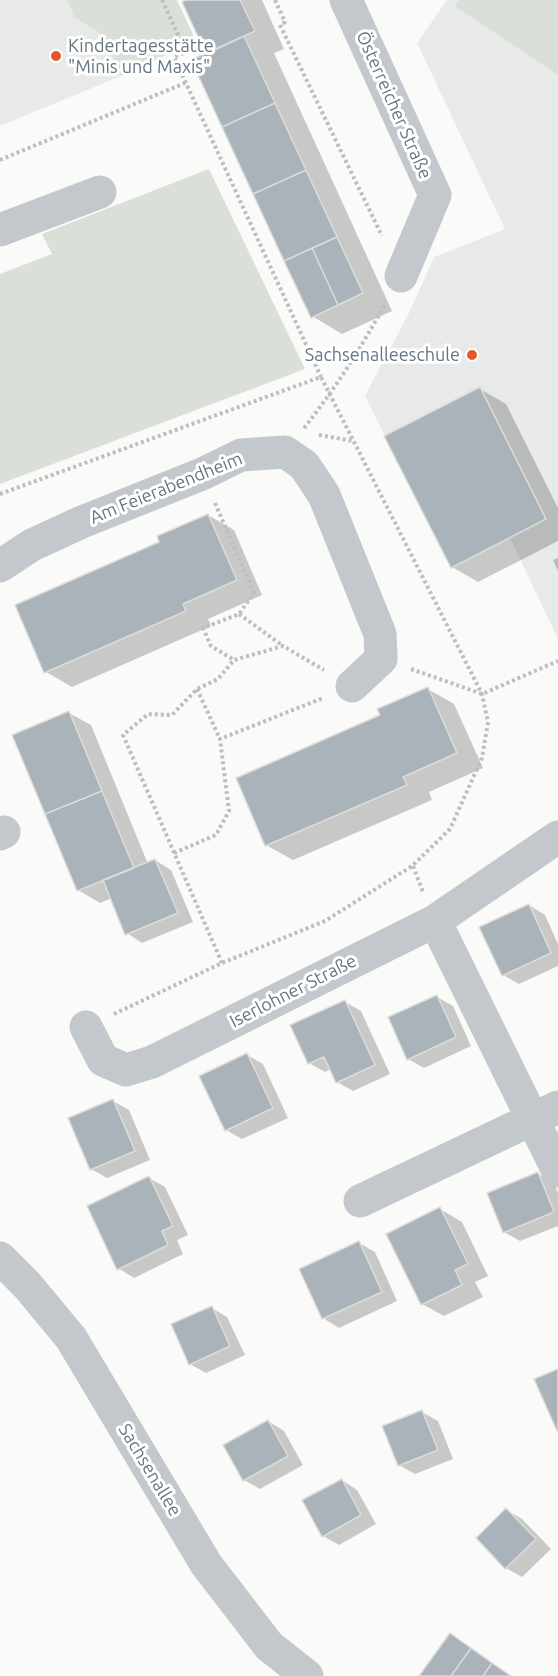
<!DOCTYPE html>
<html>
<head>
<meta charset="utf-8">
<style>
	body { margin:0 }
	canvas { display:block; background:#fafaf8 }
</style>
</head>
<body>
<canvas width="558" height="1676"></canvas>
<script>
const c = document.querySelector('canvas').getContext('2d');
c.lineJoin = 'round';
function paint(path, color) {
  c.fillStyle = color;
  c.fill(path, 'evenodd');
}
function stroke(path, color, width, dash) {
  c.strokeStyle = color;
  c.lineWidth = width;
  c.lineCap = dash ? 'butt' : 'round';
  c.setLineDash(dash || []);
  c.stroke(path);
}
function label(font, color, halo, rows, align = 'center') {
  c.font = font + ' Ubuntu,sans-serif';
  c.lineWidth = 6;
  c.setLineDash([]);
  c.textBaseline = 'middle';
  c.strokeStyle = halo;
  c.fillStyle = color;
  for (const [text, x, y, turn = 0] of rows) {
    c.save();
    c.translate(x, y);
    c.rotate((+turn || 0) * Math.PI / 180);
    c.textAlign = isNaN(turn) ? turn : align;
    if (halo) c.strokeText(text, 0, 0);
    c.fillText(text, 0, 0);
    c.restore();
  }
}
paint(new Path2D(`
	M0,0H67L74,17L104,36L121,76L0,126Z
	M447,0H558V639L510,538L451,568L365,396L408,315L434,257L505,229L417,43Z`), '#e8e9e9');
paint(new Path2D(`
	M67,0H177L196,41L121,76L104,36L74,17Z
	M459,0H558V75L455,6Z
	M209,169L305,369L0,484V274L52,254L42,234Z`), '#dadfd7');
paint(new Path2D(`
	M183,0H262L284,49L274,53L392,311L342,334L312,316L208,54Z
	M480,389L506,404L558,508V541L478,582L452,567Z
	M208,515L234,530L262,595L208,619L211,626L72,687L46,672L161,543Z
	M558,558V571L553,560Z
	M428,689L454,704L483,768L429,792L432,800L293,860L266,845L382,716Z
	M69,713L91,725L148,864L155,860L171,870L193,922L142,943L127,933L112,898L100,903L78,890Z
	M529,905L545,915L558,944V966L519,984L503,975Z
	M437,997L453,1006L471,1046L424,1068L408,1059Z
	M345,1002L361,1011L390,1074L353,1091L337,1082L331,1069L325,1072L309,1063Z
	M247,1055L263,1064L288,1118L242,1139L226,1130Z
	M113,1101L129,1110L150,1160L107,1178L91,1169Z
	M538,1174L554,1183L558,1193V1226L520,1241L504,1232Z
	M149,1178L165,1187L188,1235L177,1240L183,1254L134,1278L118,1268Z
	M440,1209L462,1222L488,1276L475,1282L483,1297L444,1316L422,1304Z
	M359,1243L375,1252L397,1301L339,1328L323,1318Z
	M212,1308L227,1317L245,1355L206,1373L190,1364Z
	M422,1412L438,1421L453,1459L415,1474L399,1465Z
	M268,1421L284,1431L303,1465L260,1489L244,1480Z
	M342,1480L357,1490L376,1524L339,1545L323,1536Z
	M506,1510L522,1519L551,1549L522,1577L506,1568L478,1538Z
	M450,1635L466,1644L511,1676H421Z`), '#0003');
const building = new Path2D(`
	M186,0H240L255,31L206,54L182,2Z
	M244,36L275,103L222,127L191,60Z
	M275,103L306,170L253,194L222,127Z
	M306,170L337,237L284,261L253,194Z
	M337,237L363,293L338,305L312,248Z
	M312,248L338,305L311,318L284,261Z
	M480,387L546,519L451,568L384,436Z
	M208,514L237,580L183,604L186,611L44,673L15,605L159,542L157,536Z
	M428,687L457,753L403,777L407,785L265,846L236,778L380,715L377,709Z
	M69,711L102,791L45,814L12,735Z
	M102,791L134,868L77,891L45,814Z
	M155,859L178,913L125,935L103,880Z
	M529,904L551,953L502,976L479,927Z
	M437,995L456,1037L407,1060L388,1017Z
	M345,1000L375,1065L336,1083L324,1057L308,1064L290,1025Z
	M247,1053L273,1108L225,1131L199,1076Z
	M113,1099L135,1151L90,1170L68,1118Z
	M538,1172L554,1212L503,1233L487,1193Z
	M149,1176L173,1226L162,1231L168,1245L117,1270L87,1206Z
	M440,1207L468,1264L455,1270L462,1285L421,1305L386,1234Z
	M359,1241L382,1292L322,1319L299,1269Z
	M212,1306L230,1346L189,1365L171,1324Z
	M558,1369V1430L557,1431L534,1379Z
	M422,1410L438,1450L398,1466L382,1426Z
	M268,1420L288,1456L243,1481L223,1445Z
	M342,1479L361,1515L322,1537L302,1500Z
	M506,1508L536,1539L505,1569L476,1538Z
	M450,1633L471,1648L451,1676H419Z
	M471,1648L492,1663L483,1676H451Z
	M492,1663L511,1676H483Z`);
paint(building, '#aab3b9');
stroke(building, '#dcdcda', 1.5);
stroke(new Path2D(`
	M162,0L186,52L174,57L321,377
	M275,0L285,22L280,25L382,236
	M0,160L185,83
	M304,428C335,389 361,348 385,304
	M319,435L353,441
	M0,494L321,377L482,694L488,722L482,758L450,829L412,866L325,921L222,963L114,1014
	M215,503L254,593L239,614L203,628L211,646L234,660
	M239,614L283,646
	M411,669L482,694L558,661
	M197,689L220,739
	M174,853L216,835L229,811L220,739L323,698
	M413,866L423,892
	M222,963L123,735L148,714L172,715L197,689L218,679L234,660L283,646L324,670`), '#bbbfc2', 4, [3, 3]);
stroke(new Path2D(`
	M346,0L435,195L401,276
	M0,230L100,192
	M0,566L32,545L82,522L202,474L241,455L285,452L304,465L324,495L380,634L381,659L352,686
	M0,834L4,832
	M435,921L558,837
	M86,1027L103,1060L126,1070L152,1062L435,921L558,1171
	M360,1201L558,1107
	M0,1258L27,1285L71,1338L206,1564L269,1646L307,1676`), '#c3c8cc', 33);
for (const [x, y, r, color] of [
	[56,56,6,"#e4572e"],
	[472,355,6,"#e4572e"]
]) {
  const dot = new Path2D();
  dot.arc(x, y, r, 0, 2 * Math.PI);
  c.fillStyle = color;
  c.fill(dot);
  stroke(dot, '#fff', 2);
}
label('18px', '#657683', '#fff', [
	["Kindertagesstätte",68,46],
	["\"Minis und Maxis\"",68,67],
	["Sachsenalleeschule",460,355,"right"]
], 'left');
label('18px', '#657683', '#fff', [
	["Österreicher Straße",394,105,66],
	["Am Feierabendheim",166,488,-22],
	["Iserlohner Straße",293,991,-27],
	["Sachsenallee",150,1470,59]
]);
</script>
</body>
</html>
